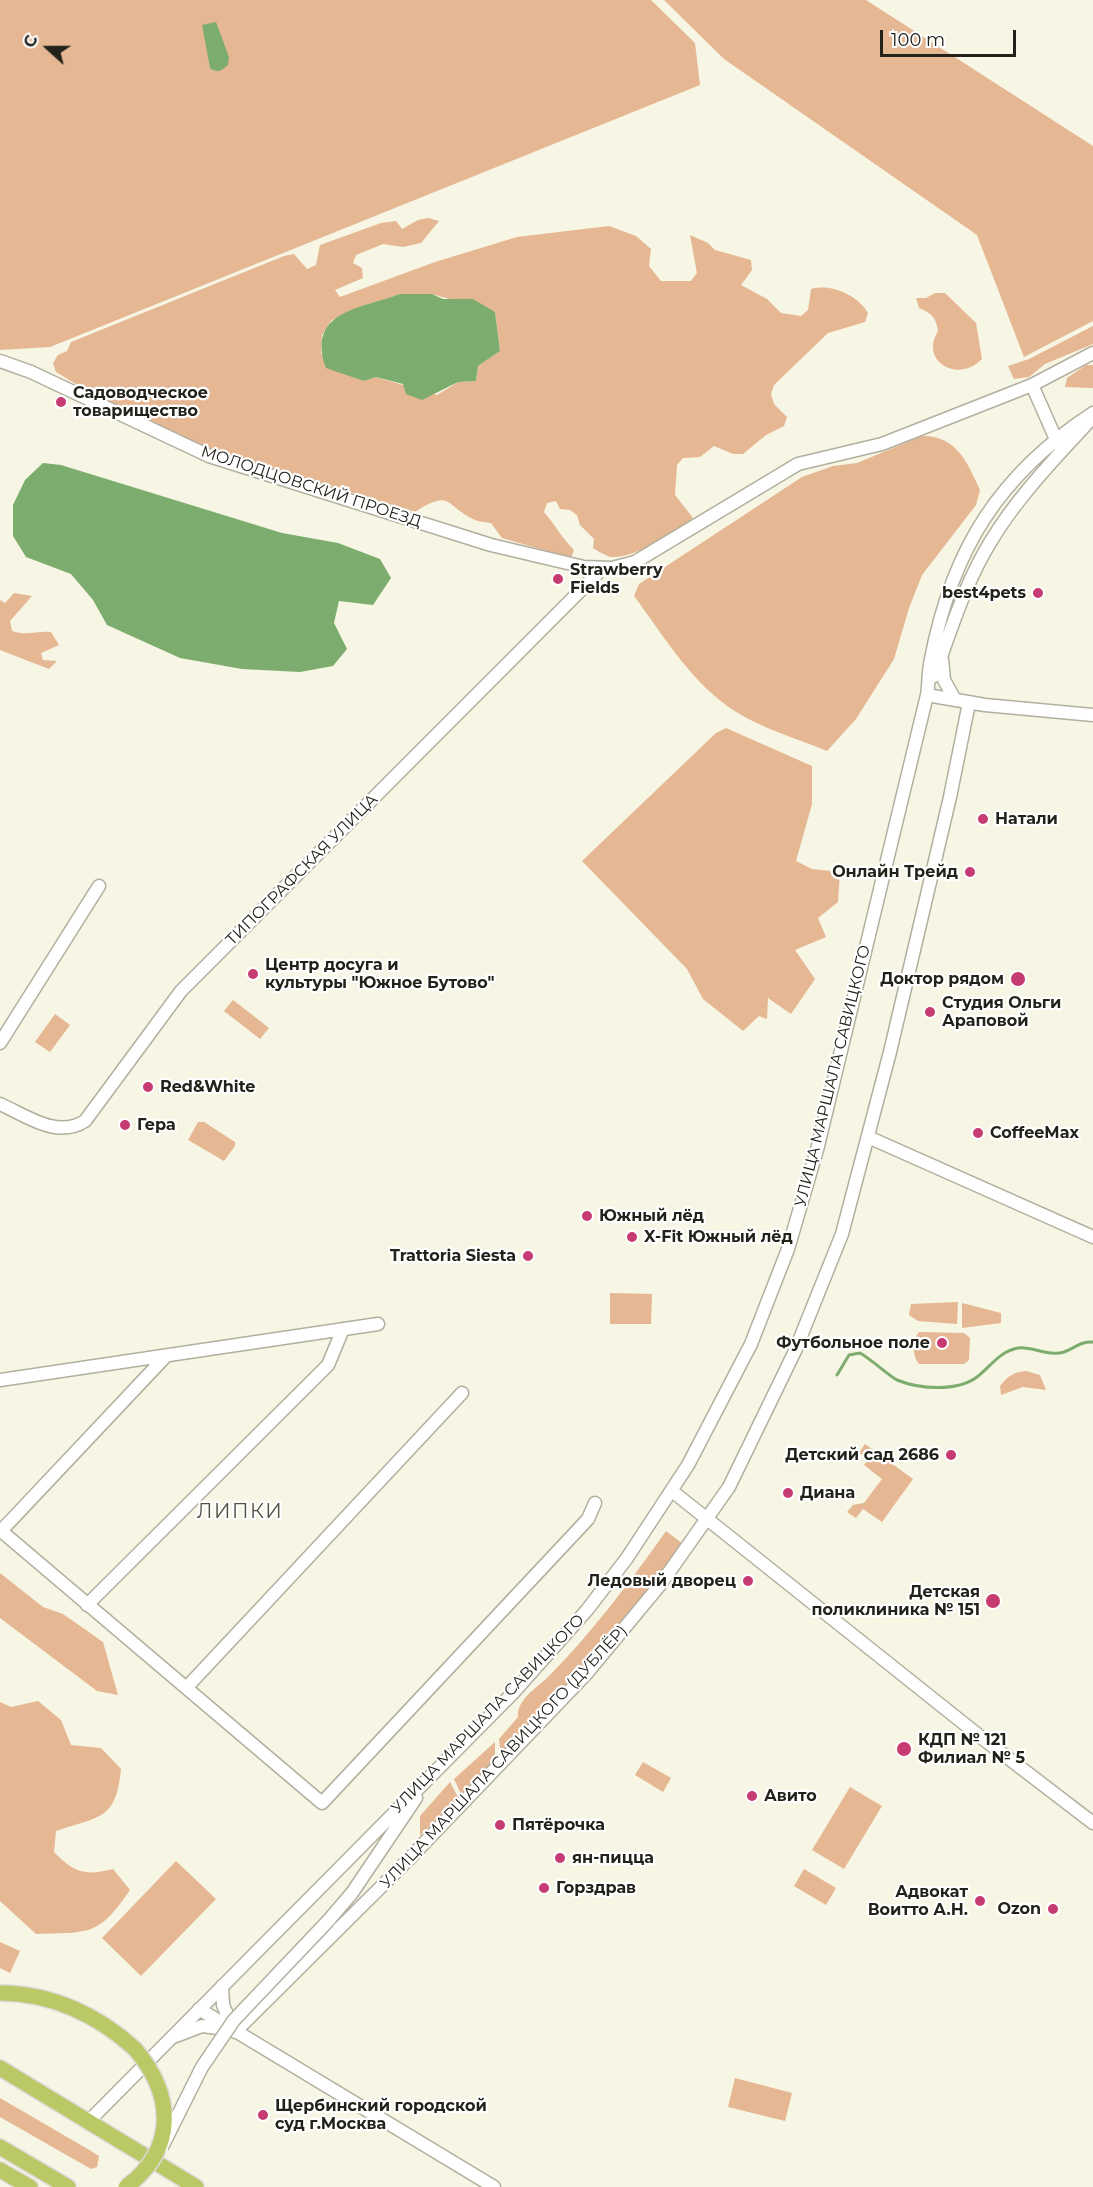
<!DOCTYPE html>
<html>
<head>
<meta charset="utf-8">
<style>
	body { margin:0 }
	#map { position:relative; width:1093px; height:2187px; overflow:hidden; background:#f7f5e3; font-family:Montserrat,sans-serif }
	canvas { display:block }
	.north { position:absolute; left:18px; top:18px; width:60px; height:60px; -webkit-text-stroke:4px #fff; paint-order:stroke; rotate:291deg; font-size:16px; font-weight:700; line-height:24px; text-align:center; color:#22211a }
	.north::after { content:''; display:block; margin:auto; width:21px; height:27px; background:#22211a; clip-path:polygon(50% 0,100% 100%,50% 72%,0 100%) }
	.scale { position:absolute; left:880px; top:30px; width:136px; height:27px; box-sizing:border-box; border:3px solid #22211a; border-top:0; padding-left:8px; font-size:18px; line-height:21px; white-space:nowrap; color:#22211a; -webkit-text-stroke:4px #fff; paint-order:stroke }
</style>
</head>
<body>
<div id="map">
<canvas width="1093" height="2187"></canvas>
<div class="north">С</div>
<div class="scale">100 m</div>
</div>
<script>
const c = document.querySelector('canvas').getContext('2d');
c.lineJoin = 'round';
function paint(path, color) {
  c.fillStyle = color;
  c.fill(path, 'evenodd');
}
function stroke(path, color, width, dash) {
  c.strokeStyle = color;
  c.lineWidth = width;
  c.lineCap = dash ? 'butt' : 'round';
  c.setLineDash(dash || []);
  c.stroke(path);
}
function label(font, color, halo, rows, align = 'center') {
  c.font = font + ' Montserrat,sans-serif';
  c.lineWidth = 4.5;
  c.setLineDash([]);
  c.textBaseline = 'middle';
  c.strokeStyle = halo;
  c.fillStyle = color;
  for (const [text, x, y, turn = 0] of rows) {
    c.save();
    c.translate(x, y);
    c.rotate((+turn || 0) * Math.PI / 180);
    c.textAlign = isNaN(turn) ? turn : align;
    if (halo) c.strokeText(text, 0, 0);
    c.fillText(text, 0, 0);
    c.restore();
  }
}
paint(new Path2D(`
	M0,0H651L695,43L700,85L50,347L0,350Z
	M664,0H866L1093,146V321L1024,357L977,235L724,59Z
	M428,218L439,221L421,243L403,247L383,244L356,255L353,263L362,268L363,278L335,290L340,297L435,262L517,237L609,226L636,236L651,249L649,266L661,281H691L697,273L690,235L708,243L715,250L751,260L752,270L741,285L767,299L781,313L801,316L808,310L811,289C830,283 858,295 868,313L865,322L828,333L774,385L771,394L774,404L787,417L784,426L766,435L743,454H733L714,446L700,457L683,458L677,465L675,495L693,518C675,532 634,559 611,557C606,556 598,551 593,548L594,539L580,525L577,515L570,510L560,509L556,501L547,503L544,512C555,525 562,538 574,550L571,558L502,538L491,523C486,522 478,522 473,519C446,506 451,488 415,512L210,449L89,392L56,372L53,363L58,355L67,351L71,342L284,256L294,254L307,269L316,265L320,245L381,223L396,221L402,229L418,220ZM400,294H432L495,312L500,351L478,366L476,381L458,382L437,395L376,377L364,381L351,376L321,353L322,335L332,320Z
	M935,293H945L976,323L982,359C958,384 919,361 938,331C936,318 932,313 919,308L916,298H926Z
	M1093,326V344L1045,364L1029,377L1014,379L1008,366L1029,359Z
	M1086,365H1093V388L1065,387L1067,378Z
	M922,436C956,435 968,463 980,490L976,505L922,575L909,608L894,659L856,719L827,751C798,739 764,729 738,713C693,686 664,636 634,596L639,584L802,477L833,466L857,463Z
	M14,593L32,596L10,621L12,631C27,636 36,631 51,632L59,645L41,653L43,660L57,661L49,669L0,650V600L5,603Z
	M726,728L812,766V804L796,861L812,869L840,872L838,902L818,918L826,937L795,950L815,979L791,1014L768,998L767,1019L759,1016L743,1031L703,999L687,969L582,861L716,733Z
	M233,1000L269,1028L260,1039L224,1011Z
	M55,1014L70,1025L50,1052L35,1042Z
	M198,1122H204L235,1142V1146L224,1161L188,1140Z
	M610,1293L652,1294L651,1324H610Z
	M958,1302L957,1324L918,1321L909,1315L911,1304Z
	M962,1303L1001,1313V1323L962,1328Z
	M919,1332L964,1333L970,1338L969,1360L964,1364H919C912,1356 912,1340 919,1332Z
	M1026,1371L1040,1375L1046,1390L1023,1387L1001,1395L1000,1386C1008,1376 1014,1372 1026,1371Z
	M865,1444L913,1479L882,1522L863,1509L856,1518L847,1512L853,1505L864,1503L882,1479L864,1465L869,1459L859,1453Z
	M666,1531L683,1544C628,1620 566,1687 501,1754L499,1739L518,1717C516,1701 536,1688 547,1678C591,1634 630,1582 666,1531Z
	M0,1573L43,1607L63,1614L103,1642L118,1695L97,1691L0,1618Z
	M38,1701L61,1720L71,1745L101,1748L121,1769C116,1821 99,1816 56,1831L54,1852C74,1873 85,1876 113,1869L130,1890C98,1937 89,1932 36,1934L0,1901V1702L11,1707Z
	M495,1742V1760L461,1794L454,1779Z
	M643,1762L671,1778L663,1792L635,1775Z
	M450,1782L458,1797L420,1836V1816Z
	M850,1787L882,1806L844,1869L812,1850Z
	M176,1861L216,1899L141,1976L102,1938Z
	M804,1869L836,1888L826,1905L794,1886Z
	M0,1942L20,1951L10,1973L0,1968Z
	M735,2078L792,2093L785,2121L728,2107Z
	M0,2098L91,2151L99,2156L97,2167L91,2169L0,2117Z`), '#e5b793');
paint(new Path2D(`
	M216,22L229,57L228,65C222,70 218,74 210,68L202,25Z
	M400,294H432L443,299H473L495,312L500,351L478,366L476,381L458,382L422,400L406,394L403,384L376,377L364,381L326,368C306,311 360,309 400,294Z
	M43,463L61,465L282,533L338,543L380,559L391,578L373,605L339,601L334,623L347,649L333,666L300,672L242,669L180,658L107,625L93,600L71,574L26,557L13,536V505L25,480Z`), '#7cad6e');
stroke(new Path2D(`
	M837,1375L849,1355L860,1353C871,1359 889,1376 897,1380C919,1389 957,1392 977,1377C990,1367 1000,1351 1018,1348C1032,1346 1049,1357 1064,1352C1075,1348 1081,1341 1093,1342`), '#7cad6e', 3);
const minor = new Path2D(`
	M0,361L31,372L209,456L491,545L584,567L612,568L635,562L798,464L882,444L1032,385L1093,353
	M1032,385L1058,444
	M942,659L944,680L955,700
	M934,676C951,630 965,583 991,541C1018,496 1055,459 1090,420
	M927,695L985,705L1093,715
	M0,1043L99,886
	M0,1104C27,1116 57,1139 85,1121L181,991L597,574L599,568
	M868,1137L1093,1237
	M0,1380L378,1324
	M672,1491L982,1738L1093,1823
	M0,1530L322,1803L588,1519L595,1503
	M1,1531L166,1356
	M87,1605L328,1365L343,1329
	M187,1687L462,1393
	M328,1921L352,1893L416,1798
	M222,1986L223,2005L233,2028
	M199,2009L494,2187
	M235,2032L409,1859L587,1673L660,1585L729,1487L795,1351L842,1234L890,1052L950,797L969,703
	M176,2036L202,2026L226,2029
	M88,2122L513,1693L587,1610L627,1558L688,1465L751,1344L788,1249L817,1150L927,695C929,683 928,671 931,659C952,549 1000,474 1093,413`);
const major = new Path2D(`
	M0,1993C51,1993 98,2015 135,2049
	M0,2068L196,2187
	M0,2147L68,2187
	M0,2170L30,2187`);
stroke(minor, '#b2af9f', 15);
stroke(major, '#dcdbda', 18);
stroke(minor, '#fff', 12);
stroke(major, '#bbc866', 15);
const minorBridge = new Path2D(`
	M162,2147L202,2067L234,2020L328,1921`);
const majorBridge = new Path2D(`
	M126,2187C177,2149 174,2095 135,2049`);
stroke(minorBridge, '#b2af9f', 15, []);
stroke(majorBridge, '#dcdbda', 18, []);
stroke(minorBridge, '#fff', 12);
stroke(majorBridge, '#bbc866', 15);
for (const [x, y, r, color] of [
	[61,402,6,"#c63b71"],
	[558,579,6,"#c63b71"],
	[1038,593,6,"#c63b71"],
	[983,819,6,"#c63b71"],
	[970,872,6,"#c63b71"],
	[253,974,6,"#c63b71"],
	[1018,979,8,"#c63b71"],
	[930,1012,6,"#c63b71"],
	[148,1087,6,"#c63b71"],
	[125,1125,6,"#c63b71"],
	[978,1133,6,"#c63b71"],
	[587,1216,6,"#c63b71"],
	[632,1237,6,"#c63b71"],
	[528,1256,6,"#c63b71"],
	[942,1343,6,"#c63b71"],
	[951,1455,6,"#c63b71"],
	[788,1493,6,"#c63b71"],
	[748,1581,6,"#c63b71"],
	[993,1601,8,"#c63b71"],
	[904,1749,8,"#c63b71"],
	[752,1796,6,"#c63b71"],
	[500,1825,6,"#c63b71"],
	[560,1858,6,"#c63b71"],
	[544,1888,6,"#c63b71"],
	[980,1901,6,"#c63b71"],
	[1053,1909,6,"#c63b71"],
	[263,2115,6,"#c63b71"]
]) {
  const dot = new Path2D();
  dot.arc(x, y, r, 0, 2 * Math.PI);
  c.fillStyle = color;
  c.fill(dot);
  stroke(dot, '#fff', 2);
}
label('bold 16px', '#22211a', '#fff', [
	["Садоводческое",73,393],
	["товарищество",73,411],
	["Strawberry",570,570],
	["Fields",570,588],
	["best4pets",1026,593,"right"],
	["Натали",995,819],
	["Онлайн Трейд",958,872,"right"],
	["Центр досуга и",265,965],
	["культуры \"Южное Бутово\"",265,983],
	["Доктор рядом",1004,979,"right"],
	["Студия Ольги",942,1003],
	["Араповой",942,1021],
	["Red&White",160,1087],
	["Гера",137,1125],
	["CoffeeMax",990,1133],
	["Южный лёд",599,1216],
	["X-Fit Южный лёд",644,1237],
	["Trattoria Siesta",516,1256,"right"],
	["Футбольное поле",930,1343,"right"],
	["Детский сад 2686",939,1455,"right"],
	["Диана",800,1493],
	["Ледовый дворец",736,1581,"right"],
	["Детская",980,1592,"right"],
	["поликлиника № 151",980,1610,"right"],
	["КДП № 121",918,1740],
	["Филиал № 5",918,1758],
	["Авито",764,1796],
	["Пятёрочка",512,1825],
	["ян-пицца",572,1858],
	["Горздрав",556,1888],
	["Адвокат",968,1892,"right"],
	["Воитто А.Н.",968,1910,"right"],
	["Ozon",1041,1909,"right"],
	["Щербинский городской",275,2106],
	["суд г.Москва",275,2124]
], 'left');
label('16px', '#22211a', '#fff', [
	["МОЛОДЦОВСКИЙ ПРОЕЗД",311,487,18],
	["ТИПОГРАФСКАЯ УЛИЦА",302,870,-45],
	["УЛИЦА МАРШАЛА САВИЦКОГО",833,1076,-76],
	["УЛИЦА МАРШАЛА САВИЦКОГО",488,1714,-46],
	["УЛИЦА МАРШАЛА САВИЦКОГО (ДУБЛЁР)",504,1757,-47]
]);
c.letterSpacing = '1.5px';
label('20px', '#525041', '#fff', [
	["ЛИПКИ",240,1512]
]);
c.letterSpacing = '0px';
</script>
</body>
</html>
